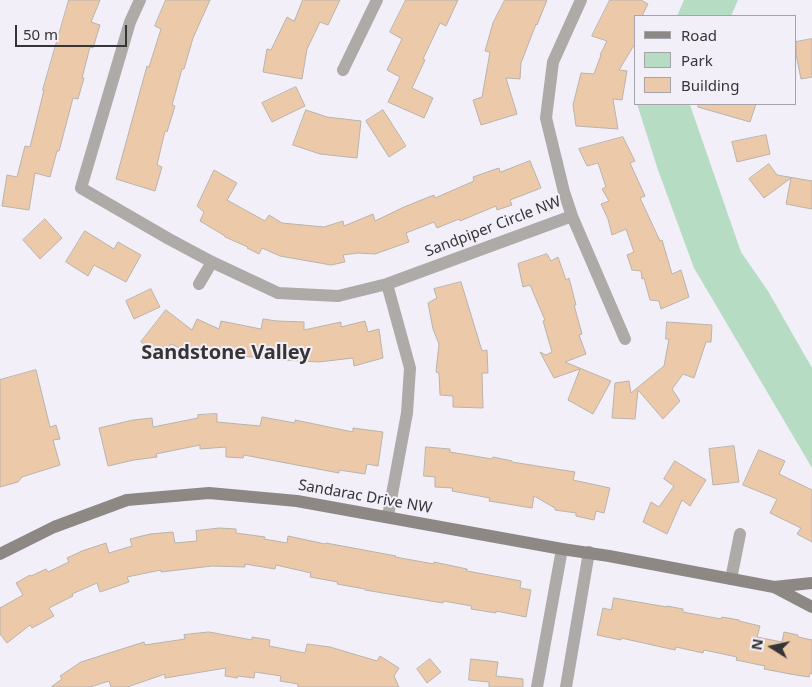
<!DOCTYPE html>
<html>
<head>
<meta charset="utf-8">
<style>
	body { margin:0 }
	#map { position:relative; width:812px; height:687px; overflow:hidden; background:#f2eff8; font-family:"Noto Sans",sans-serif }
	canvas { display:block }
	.legend { position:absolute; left:634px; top:15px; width:162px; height:90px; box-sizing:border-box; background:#f2eff8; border:1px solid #a6a4ab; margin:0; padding:6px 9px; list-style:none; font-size:15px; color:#353437 }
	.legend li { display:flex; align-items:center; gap:10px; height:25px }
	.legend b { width:25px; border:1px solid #a6a4ab }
	.north { position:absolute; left:747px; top:622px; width:50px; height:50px; -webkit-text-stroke:4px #f2eff8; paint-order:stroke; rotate:280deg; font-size:14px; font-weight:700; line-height:20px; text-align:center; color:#353437 }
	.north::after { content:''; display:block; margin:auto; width:18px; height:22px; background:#353437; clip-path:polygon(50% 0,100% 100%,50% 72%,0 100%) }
	.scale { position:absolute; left:15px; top:25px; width:112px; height:22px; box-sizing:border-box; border:2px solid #353437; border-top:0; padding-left:6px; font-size:15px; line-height:18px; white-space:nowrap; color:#353437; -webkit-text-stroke:4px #f2eff8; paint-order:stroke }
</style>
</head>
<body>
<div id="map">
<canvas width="812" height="687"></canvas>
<ul class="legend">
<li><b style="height:6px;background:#8d8884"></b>Road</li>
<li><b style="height:14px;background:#b7dcc4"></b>Park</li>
<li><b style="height:14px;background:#ecc9a8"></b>Building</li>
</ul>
<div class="north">N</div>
<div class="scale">50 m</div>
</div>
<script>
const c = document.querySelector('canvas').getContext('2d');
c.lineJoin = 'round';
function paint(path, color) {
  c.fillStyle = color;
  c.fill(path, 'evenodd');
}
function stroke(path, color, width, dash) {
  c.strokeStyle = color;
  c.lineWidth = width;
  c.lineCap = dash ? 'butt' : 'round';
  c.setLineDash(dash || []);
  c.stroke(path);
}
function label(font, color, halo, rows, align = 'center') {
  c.font = font + ' "Noto Sans",sans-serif';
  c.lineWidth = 4;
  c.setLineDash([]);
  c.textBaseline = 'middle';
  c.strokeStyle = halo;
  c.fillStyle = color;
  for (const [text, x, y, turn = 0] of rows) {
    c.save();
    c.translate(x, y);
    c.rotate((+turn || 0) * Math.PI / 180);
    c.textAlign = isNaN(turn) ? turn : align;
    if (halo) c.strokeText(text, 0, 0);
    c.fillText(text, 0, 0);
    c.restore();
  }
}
paint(new Path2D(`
	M684,0H738L731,16H677Z
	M637,104H691L690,105L741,252L768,291L812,368V468L694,268L658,170Z`), '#b7dcc4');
const building = new Path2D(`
	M69,0H100L91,22L100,25L93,48L90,47L82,78H84L78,99L73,98L59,151H57L50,177L35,173L29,210L2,206L7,175L17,177L25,146L30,147L44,90H43Z
	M166,0H210L193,38L184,69H182L172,105L175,106L167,132L165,131L157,165L162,167L155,191L116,179L147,66L149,67L161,29L155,26Z
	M303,0H340L328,25L320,22L307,49L302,79L263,72L267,49L271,50L287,17L294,21Z
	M406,0H458L446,26L440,23L423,59L425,60L412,88L433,98L424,118L388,102L400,77L387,70L402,39L390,32Z
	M505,0H547L537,25L536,24L521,63L520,79L506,78L517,114L481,125L473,100L482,97L490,52L485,51L493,23Z
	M610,0H641L648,4L642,16H636V42L619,70L627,71L622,100L613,99L618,129L576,126L573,105L581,73L594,74L601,55H600L607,41L592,36Z
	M812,39V77L801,79L796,54V42Z
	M296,87L305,106L272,122L262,103Z
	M699,104H756L750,122L698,107Z
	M306,110L327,117L361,121L357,158L320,154L293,145Z
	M383,110L406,146L389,157L366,121Z
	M766,135L770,154L737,162L732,142Z
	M623,137L635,161L630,163L645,196L640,198L660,241L662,240L672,274L681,270L689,297L661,309L659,301L650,300L644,278L642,279L641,271L632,270L627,255L634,252L626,229L612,235L608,219L601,204L609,201L602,189L606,187L598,163L587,166L579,149Z
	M530,161L541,188L510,200L512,205L497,210L496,206L460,221L459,219L437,228L434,222L406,233L409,242L375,254L358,253L343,255L345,262L331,265L280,256L262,248L259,254L247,248L248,247L225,237V236L200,221L204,212L197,206L214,170L237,183L227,200L265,221L269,215L282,223L324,227L343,221L344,226L373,214L375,221L404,207L434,195L435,198L474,181L473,177L499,168L500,172Z
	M769,164L777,175L812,181V209L786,204L791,178L764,198L749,179Z
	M45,219L62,238L40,259L23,240Z
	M85,231L114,249L118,242L141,255L126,282L94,265L88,276L66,262Z
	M547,254L551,261L558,257L566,280L569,278L576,305H574L582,334L579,335L586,354L565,362L611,381L593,414L568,400L580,369L554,378L540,352L546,355L552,352L543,321L545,320L530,285L523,287L518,264Z
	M461,282L482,351L487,350L488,373H482L483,408L453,407V396L440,395L439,373L436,372L439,344L433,329L428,303L437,298L434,289Z
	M151,289L160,307L134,319L126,301Z
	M166,310L192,330L197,319L219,329L221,321L261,329L263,319L277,321L304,322V330L341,322V327L365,321L368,332L379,329L383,358L354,366L353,358L319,362L283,360L241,356L240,357L205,350L201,358L171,344L161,357L141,342Z
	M667,322L712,325L711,342H706L694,378L683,374L672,389L680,401L663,419L638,390L635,419L612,418L615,383L629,381L631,393L664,366L669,339H666Z
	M36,370L50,427L56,425L60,439L53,440L60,465L22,477L18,482L0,487V380Z
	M217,414V422L260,426L262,417L295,423V420L353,432V428L383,432L378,466L367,464L365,474L339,470V473L244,455L243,458L226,457V447L200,449V445L156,454L157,457L134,460L108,466L99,428L133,420L152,418L153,427L198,418V415Z
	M734,446L739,482L713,485L709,449Z
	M426,447L450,449V452L492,459L493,457L512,461V462L575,472L573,480L610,488L604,513L596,511L594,520L576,516V513L555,510V508L534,496L532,508L489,501L490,498L452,491L453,488L435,487V477L424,476Z
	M759,450L785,461L779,474L812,490V542L797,534L801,528L770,513L777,499L743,485Z
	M675,461L706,480L690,506L682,500L667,534L643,522L651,502L659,507L674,486L664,479Z
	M220,528L236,529V533L265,537L264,539L287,543L288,536L325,544L326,543L396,556L395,557L434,564V562L467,569V571L521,581L520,588L531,590L526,617L496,611V613L471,609L472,606L443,601V603L365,590V589L337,584L338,582L310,577L311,573L276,565L275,569L245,564V567L212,566L161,572V570L127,577L129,582L100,592L97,583L72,594L73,596L49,608L54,616L32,628L30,625L7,643L0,634V608L23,595L16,583L30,575L31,576L46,569L48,572L69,562L67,558L82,551L106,543L109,553L132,546L130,539L150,534L173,532L175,543L197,541L196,531Z
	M614,598L667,607V606L683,609V612L721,619L722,617L739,620V621L760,626L757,637L782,642L784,632L798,635V637L812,640V674L810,673L809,677L790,674L764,669L765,666L736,660L737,657L704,650L703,653L676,647L675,650L621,638V640L597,635L603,608L611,610Z
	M209,632L252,640V637L270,640L269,646L305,653L307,644L330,647L377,661L380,656L399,668L394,676L399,687H298V684L280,681L281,676L255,672L254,678L238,676L237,678L225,676L226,668L165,678V674L127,687H111L109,681L90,687H51L62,679L60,676L81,662L144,642L145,645L185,639L184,635Z
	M430,659L441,672L427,683L417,669Z
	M471,659L498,662L496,676L523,679V687H489V682L469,680Z`);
paint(building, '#ecc9a8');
stroke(building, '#b9b3ad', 1);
stroke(new Path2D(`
	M140,0L130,22L81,188L169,239L212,262L278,293L338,296L387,284L572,216
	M581,0L553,62L546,118L564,192L572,216L625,339
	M343,70L377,0
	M199,284L212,262
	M387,284L410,368L407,413L388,516
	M731,579L740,534
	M537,687L562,549
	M566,687L589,552`), '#adaaa8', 12);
stroke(new Path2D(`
	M0,554L54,527L127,500L209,493L297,501L562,549L609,556L774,587L812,607
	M774,587L812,583`), '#8d8884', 12);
label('15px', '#353437', '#f2eff8', [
	["Sandpiper Circle NW",493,227,-21],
	["Sandarac Drive NW",365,497,10]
]);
label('bold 20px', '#353437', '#f2eff8', [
	["Sandstone Valley",226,353]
]);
</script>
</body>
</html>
